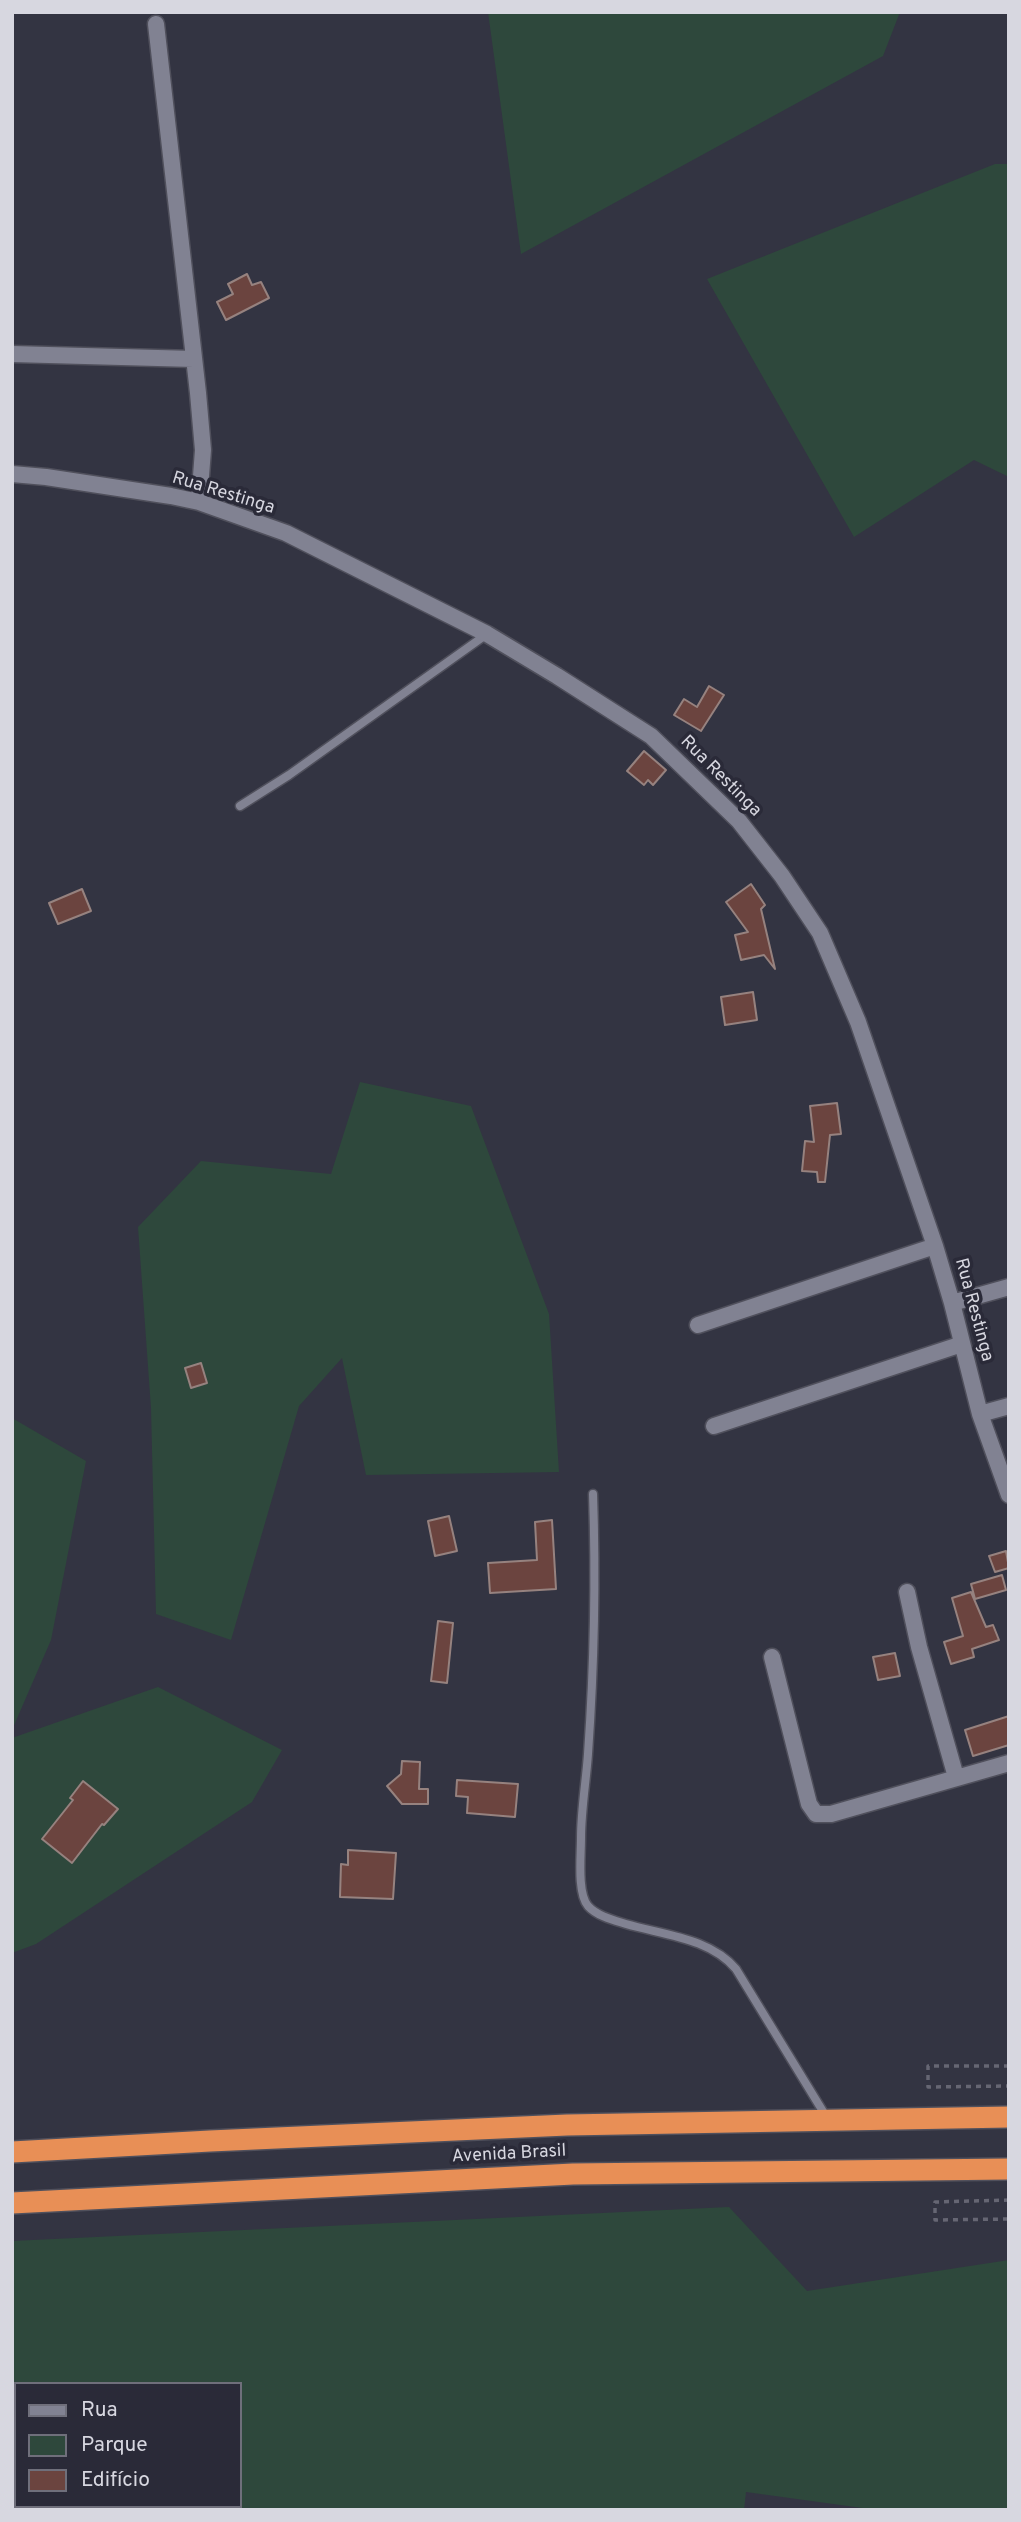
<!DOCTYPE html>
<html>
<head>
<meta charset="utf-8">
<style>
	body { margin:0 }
	#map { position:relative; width:1021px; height:2522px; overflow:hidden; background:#333442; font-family:Overpass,sans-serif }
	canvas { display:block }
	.frame { position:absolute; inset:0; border:14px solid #d7d7e0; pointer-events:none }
	.legend { position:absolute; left:14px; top:2382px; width:228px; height:126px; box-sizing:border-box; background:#2a2a38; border:2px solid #6f6f7b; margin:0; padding:9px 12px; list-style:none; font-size:21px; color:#d7d7e0 }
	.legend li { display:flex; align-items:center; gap:14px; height:35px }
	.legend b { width:35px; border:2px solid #6f6f7b }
</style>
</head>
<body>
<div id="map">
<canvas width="1021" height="2522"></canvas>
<div class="frame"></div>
<ul class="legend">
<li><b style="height:9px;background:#818292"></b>Rua</li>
<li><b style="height:19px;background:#2e483c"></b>Parque</li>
<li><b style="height:19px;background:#6b443f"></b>Edifício</li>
</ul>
</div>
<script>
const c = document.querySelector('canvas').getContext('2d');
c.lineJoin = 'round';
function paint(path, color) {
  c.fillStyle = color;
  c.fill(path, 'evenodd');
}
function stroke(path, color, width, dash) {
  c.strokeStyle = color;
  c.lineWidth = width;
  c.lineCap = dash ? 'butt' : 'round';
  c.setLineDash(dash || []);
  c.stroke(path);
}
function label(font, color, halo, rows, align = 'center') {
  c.font = font + ' Overpass,sans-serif';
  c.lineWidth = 7;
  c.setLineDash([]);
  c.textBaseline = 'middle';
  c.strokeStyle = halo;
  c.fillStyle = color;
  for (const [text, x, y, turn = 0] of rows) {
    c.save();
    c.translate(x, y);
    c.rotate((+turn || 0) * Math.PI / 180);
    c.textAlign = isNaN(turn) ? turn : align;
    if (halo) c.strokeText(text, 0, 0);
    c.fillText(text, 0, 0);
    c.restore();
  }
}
paint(new Path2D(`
	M488,12H900L883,56L521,254Z
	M995,164H1009V477L974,460L854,537L707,279Z
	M360,1082L471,1106L549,1314L559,1472L366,1475L342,1358L299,1406L231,1640L156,1614L151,1408L138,1227L201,1161L331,1174Z
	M12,1418L86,1461L51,1640L12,1730Z
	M158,1687L282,1750L252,1802L36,1944L12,1953V1738Z
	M729,2207L807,2291L1009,2260V2510H877L746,2492L744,2510H53L48,2506H240V2384H16V2485L12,2482V2241Z`), '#2e483c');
const building = new Path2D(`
	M247,274L252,285L261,282L269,298L226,320L217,302L233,294L228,284Z
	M709,686L724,695L701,731L674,715L684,699L697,707Z
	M644,751L666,770L653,785L648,780L644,785L627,771Z
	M751,884L765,905L761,909L775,969L764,955L741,960L735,935L748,932L726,902Z
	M82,889L91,911L58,924L49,903Z
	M753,992L757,1020L725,1025L721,997Z
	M837,1103L841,1134L830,1135L825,1182H818L817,1172L802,1171L805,1141L814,1142L810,1106Z
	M201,1363L207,1383L191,1388L185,1368Z
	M449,1516L457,1551L435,1556L428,1521Z
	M552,1520L556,1589L490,1593L488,1563L537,1560L535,1522Z
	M1006,1551L1009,1568L995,1572L989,1556Z
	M1002,1575L1006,1590L975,1599L971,1584Z
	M971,1592L986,1627L993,1625L999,1640L972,1649L974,1657L951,1664L944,1642L963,1636L952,1598Z
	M438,1621L453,1623L447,1683L431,1681Z
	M895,1653L900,1676L878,1680L873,1657Z
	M1009,1716V1745L973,1756L965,1730Z
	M402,1761L420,1762L419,1789H428V1804H402L387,1786L401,1774Z
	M457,1780L518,1784L515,1817L467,1813L468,1797L456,1796Z
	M83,1781L118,1809L104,1825L102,1824L72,1863L42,1839L73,1800L70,1798Z
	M348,1850L396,1853L393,1899L340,1897L341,1864L348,1865Z`);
paint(building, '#6b443f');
stroke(building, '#96827f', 2);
const lane = new Path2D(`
	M240,806L289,775L487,634
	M593,1494C596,1580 594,1668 588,1754C586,1782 581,1810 581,1838C581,1856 577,1893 588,1906C597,1916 613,1920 626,1924C664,1935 710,1938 736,1969L827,2118`);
const street = new Path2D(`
	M156,24L198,393L203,450L199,502
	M12,354L194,359
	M12,474L46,477L171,496L199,502L286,533L487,634L557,676L651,736L739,821L782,876L820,933L858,1022L935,1246L952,1303L980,1414L1009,1495
	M952,1303L1009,1287
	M698,1325L935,1246
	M980,1414L1009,1406
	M714,1426L962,1344
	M907,1592L919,1647L956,1777
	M772,1657L809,1804L816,1814H831L1009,1763`);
const highway = new Path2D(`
	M12,2152L210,2141L567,2125L1009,2117
	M12,2203L573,2174L1009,2169`);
stroke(lane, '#50505c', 11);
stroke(street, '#50505c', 19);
stroke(highway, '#50505c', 24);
stroke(new Path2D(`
	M1009,2066H928V2087L1009,2086
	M1009,2200L935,2202V2220L1009,2219`), '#666673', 3.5, [5, 5]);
stroke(lane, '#818292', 8);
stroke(street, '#818292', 16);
stroke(highway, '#e88f56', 21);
label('18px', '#d7d7e0', '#2a2a38', [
	["Rua Restinga",223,494,17],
	["Rua Restinga",720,777,45],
	["Rua Restinga",973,1310,75],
	["Avenida Brasil",509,2155,-3]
]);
</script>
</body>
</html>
